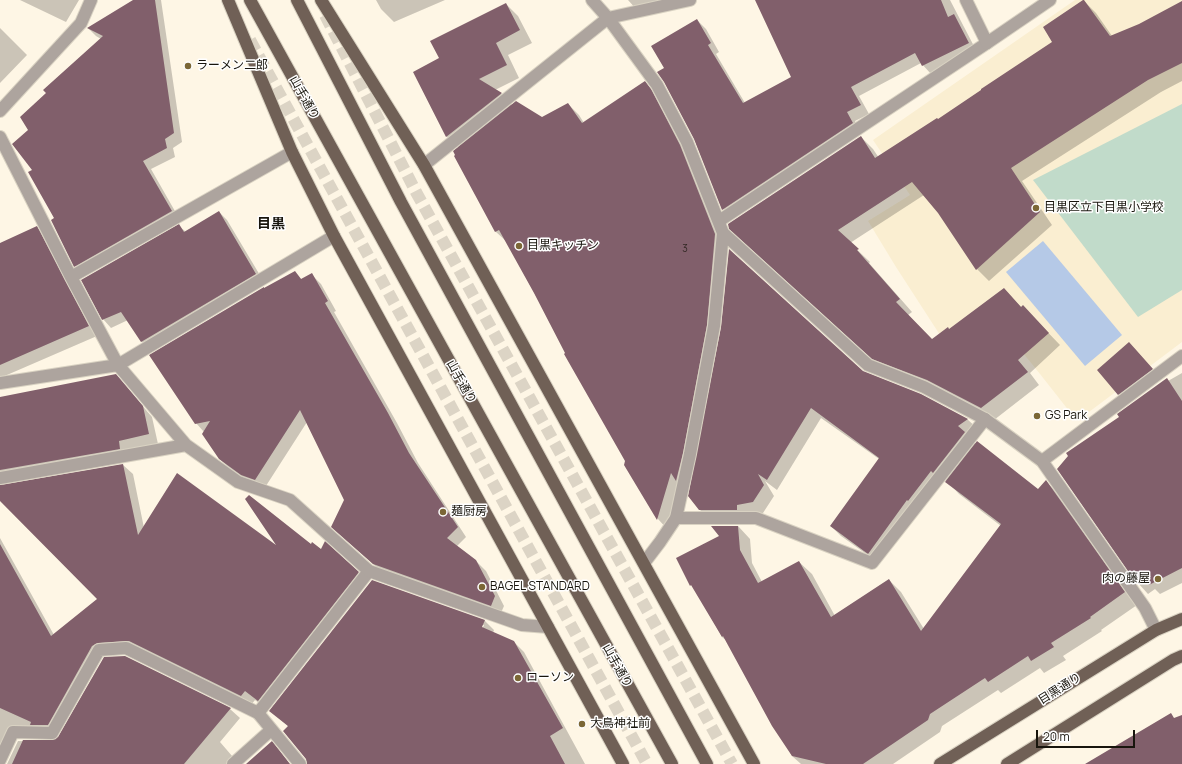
<!DOCTYPE html>
<html>
<head>
<meta charset="utf-8">
<style>
	body { margin:0 }
	#map { position:relative; width:1182px; height:764px; overflow:hidden; background:#fef6e5; font-family:Manrope,sans-serif }
	canvas { display:block }
	.scale { position:absolute; left:1036px; top:730px; width:99px; height:18px; box-sizing:border-box; border:2px solid #18150d; border-top:0; padding-left:5px; font-size:12px; line-height:14px; white-space:nowrap; color:#18150d; -webkit-text-stroke:3px #fff; paint-order:stroke }
</style>
</head>
<body>
<div id="map">
<canvas width="1182" height="764"></canvas>
<div class="scale">20 m</div>
</div>
<script>
const c = document.querySelector('canvas').getContext('2d');
c.lineJoin = 'round';
function paint(path, color) {
  c.fillStyle = color;
  c.fill(path, 'evenodd');
}
function stroke(path, color, width, dash) {
  c.strokeStyle = color;
  c.lineWidth = width;
  c.lineCap = dash ? 'butt' : 'round';
  c.setLineDash(dash || []);
  c.stroke(path);
}
function label(font, color, halo, rows, align = 'center') {
  c.font = font + ' Manrope,"Noto Sans JP",sans-serif';
  c.lineWidth = 3;
  c.setLineDash([]);
  c.textBaseline = 'middle';
  c.strokeStyle = halo;
  c.fillStyle = color;
  for (const [text, x, y, turn = 0] of rows) {
    c.save();
    c.translate(x, y);
    c.rotate((+turn || 0) * Math.PI / 180);
    c.textAlign = isNaN(turn) ? turn : align;
    if (halo) c.strokeText(text, 0, 0);
    c.fillText(text, 0, 0);
    c.restore();
  }
}
paint(new Path2D(`
	M1075,0H1182V342L1077,421L1040,374L984,305L940,335L896,267L868,221L910,195L873,140Z`), '#faeed1');
paint(new Path2D(`
	M1182,104V290L1138,317L1033,180Z`), '#c1dbca');
paint(new Path2D(`
	M1043,241L1122,335L1085,366L1006,272Z`), '#b5c9e7');
paint(new Path2D(`
	M20,0H79L66,22Z
	M135,0H161L182,142L173,148L175,157L151,169L180,220L83,274L75,266L56,219L33,170L29,130L48,93L101,39L96,36L88,28Z
	M376,0H445L394,22L381,9Z
	M628,0H661L637,10Z
	M756,0H950L977,52L931,74L921,63L859,96L869,114L855,121L861,132L732,218L723,209L665,68L697,20L706,29L719,52L716,54L745,103L793,77Z
	M1084,1L1096,13L1112,36L1139,25L1182,2V81L1161,92L1022,181L1052,225L989,281L977,269L939,212L924,195L850,243L870,262L869,263L912,312L908,315L932,340L949,330L1004,289L1022,308L1035,319L1060,345L1030,373L1039,385L994,420L885,371L743,241L861,137L873,149L879,158L938,120L1053,42Z
	M506,4L518,16L532,43L508,55L519,78L495,90L501,94L512,105L542,118L568,104L579,115L584,123L644,82L655,93L691,157L726,246L717,336L668,530L658,519L625,464L626,461L506,241L496,232L455,156L459,148L447,137L415,72L441,59Z
	M0,28L27,55L0,83Z
	M219,212L227,220L264,282L150,350L142,342L128,320L111,328L103,319L179,226L186,232Z
	M37,227L46,237L97,336L0,378V244Z
	M295,272L302,280L312,275L321,284L336,311L334,312L397,423L418,463L466,537L457,546L476,561L486,571L504,606L500,615L383,573L342,536L345,500L307,422L264,489L252,484L229,468L219,458L204,432L196,423L265,289Z
	M722,327L863,372L920,395L967,419L978,429L968,437L976,444L1038,490L1046,481L1058,494L1137,605L1101,630L1102,631L1063,656L1066,660L1044,673L1040,668L1001,693L998,690L942,726L940,732L893,764H801L792,756L727,641L722,637L695,589L738,526L750,539L752,563L762,582L799,562L812,574L835,616L889,580L901,592L924,629L1001,526L959,494L946,480L944,482L942,480L879,563L841,536L831,526L879,459L821,418L777,490L765,481L774,496L763,513L711,520L700,510Z
	M1134,348L1156,373L1123,398L1119,394Z
	M1182,373V583L1160,594L1155,589L1148,594L1138,583L1120,417L1168,381Z
	M116,375L152,417L158,444L8,480L1,486L123,465L133,474L144,528L279,549L311,545L358,573L368,582L268,710L255,700L251,705L140,650L102,656L57,735H18L0,764V538L54,635L98,599L0,499V398Z
	M372,581L485,621L494,630L493,633L514,642L524,652L585,764H308L307,759L289,727L271,711ZM482,625H484L481,632Z
	M124,657L230,709L240,718L220,742L239,764H7L18,741L52,742L57,740Z`), '#0003');
paint(new Path2D(`
	M133,0H155L174,133L165,139L167,148L143,161L172,211L74,267L51,220L54,218L28,172L32,170L12,144L28,130L20,117L46,93L43,90L103,36L87,28Z
	M755,0H941L948,17L954,14L969,43L922,66L915,53L851,87L861,105L847,112L853,123L722,210L694,139L664,82L657,72L664,68L651,46L697,19L711,43L708,45L743,103L791,77Z
	M1083,0H1084L1110,36L1139,24L1182,1V63L1148,80L1011,168L1040,212L976,270L938,213L912,182L838,230L859,249L857,250L900,299L896,302L932,339L948,327L949,329L1004,288L1021,307L1023,305L1049,333L1018,360L1028,372L981,408L927,380L872,359L729,229L728,224L861,136L875,158L937,118L938,119L981,90V89L1052,42L1043,27Z
	M506,3L520,30L496,43L507,65L479,79L502,93L446,137L413,72L439,58L430,41Z
	M645,81L651,89L680,145L715,234L707,325L683,453L676,481L671,473L657,520L624,465L625,461L564,354L565,353L534,293L499,230L495,232L454,156L455,155L453,151L516,101L542,117L568,103L582,123Z
	M219,211L256,274L141,342L121,312L102,320L81,280L179,224L184,232Z
	M37,226L89,326L0,365V243Z
	M729,249L863,371L921,394L968,419L958,426L965,432L933,473L931,471L908,501L907,500L868,554L830,526L879,458L811,408L767,480L758,474L764,485L753,502L737,505V510H699L688,496L721,327Z
	M295,271L301,279L312,273L328,301L325,303L388,413L409,453L458,527L447,538L476,560L495,596L491,606L373,564L331,527L344,500L300,410L255,480L241,475L219,459L202,434L210,421L195,424L149,355L264,287V288Z
	M1129,342L1153,369L1118,395L1097,370Z
	M116,374L143,406L149,434L119,441L120,449L0,470V397Z
	M1167,378L1182,401V568L1149,585L1145,579L1137,584L1057,469L1068,456L1066,453L1119,417L1117,414Z
	M977,441L1038,489L1046,480L1125,592L1090,617L1091,618L1051,643L1054,647L1031,661L1028,656L988,682L985,678L930,714L928,720L863,764H826L792,756L772,726L723,636L722,637L691,585L690,586L676,558L719,536L711,526H738L740,550L758,583L799,561L831,617L889,579L921,631L1001,524L945,482Z
	M123,464L138,535L177,473L276,545L245,499L249,495L311,544L312,542L321,549L325,541L359,572L258,701L245,691L241,696L129,641L98,643L92,646L48,725H30L31,722L0,708V544L51,636L97,599L0,501V485Z
	M372,580L485,620L482,627L514,641L563,728L550,736L565,764H307L306,759L283,731L288,726L269,711Z
	M125,656L231,708L184,764H12L23,740H52L58,737L104,657Z
	M1171,713L1174,718L1182,715V764H1085Z
	M272,741L290,764H246Z`), '#815f6b');
stroke(new Path2D(`
	M325,15L416,192L732,764
	M250,40L647,764`), '#dcd4c5', 12, [12, 6]);
const lane = new Path2D(`
	M719,221L987,43
	M118,365L334,236
	M1042,461L1182,356
	M676,518H756L872,563L985,419
	M0,760L13,732L52,733L99,650L126,648L258,713L369,571
	M233,764L271,730`);
const street = new Path2D(`
	M592,0L608,18L657,85L687,142L723,233L714,326L690,454L676,518L660,542L644,563
	M966,0L987,43L1050,0
	M0,111L81,23L91,0
	M0,137L71,277L118,365L186,445L238,482L290,500L369,571L522,625L548,627
	M424,165L608,18L690,0
	M723,233L868,365L924,387L985,419L1042,461L1145,608L1156,630
	M71,277L292,152
	M0,383L118,365
	M0,478L186,445
	M258,713L300,764`);
const primary = new Path2D(`
	M228,0L292,152L334,236L623,764
	M250,0L672,764
	M297,0L401,202L707,764
	M321,0L424,165L754,764
	M940,764L1156,630L1182,619
	M1007,764L1173,660L1182,656`);
stroke(lane, '#d9d2c2', 14);
stroke(street, '#d9d2c2', 14);
stroke(primary, '#d9d2c2', 14);
stroke(lane, '#ada49e', 12);
stroke(street, '#ada49e', 12);
stroke(primary, '#706056', 12);
for (const [x, y, r, color] of [
	[188,66,4,"#7b6736"],
	[1036,208,4,"#7b6736"],
	[519,246,4,"#7b6736"],
	[1037,416,4,"#7b6736"],
	[443,512,4,"#7b6736"],
	[1158,579,4,"#7b6736"],
	[482,587,4,"#7b6736"],
	[518,678,4,"#7b6736"],
	[582,724,4,"#7b6736"]
]) {
  const dot = new Path2D();
  dot.arc(x, y, r, 0, 2 * Math.PI);
  c.fillStyle = color;
  c.fill(dot);
  stroke(dot, '#fff', 1.5);
}
label('10px', '#322824', null, [
	["3",685,249]
]);
label('12px', '#18150d', '#fff', [
	["ラーメン二郎",196,66],
	["目黒区立下目黒小学校",1044,208],
	["目黒キッチン",527,246],
	["GS Park",1045,416],
	["麺厨房",451,512],
	["肉の藤屋",1150,579,"right"],
	["BAGEL STANDARD",490,587],
	["ローソン",526,678],
	["大鳥神社前",590,724]
], 'left');
label('12px', '#18150d', '#fff', [
	["山手通り",304,98,61],
	["山手通り",461,382,61],
	["山手通り",617,666,61],
	["目黒通り",1060,689,-32]
]);
label('bold 14px', '#18150d', '#fff', [
	["目黒",271,224]
]);
</script>
</body>
</html>
